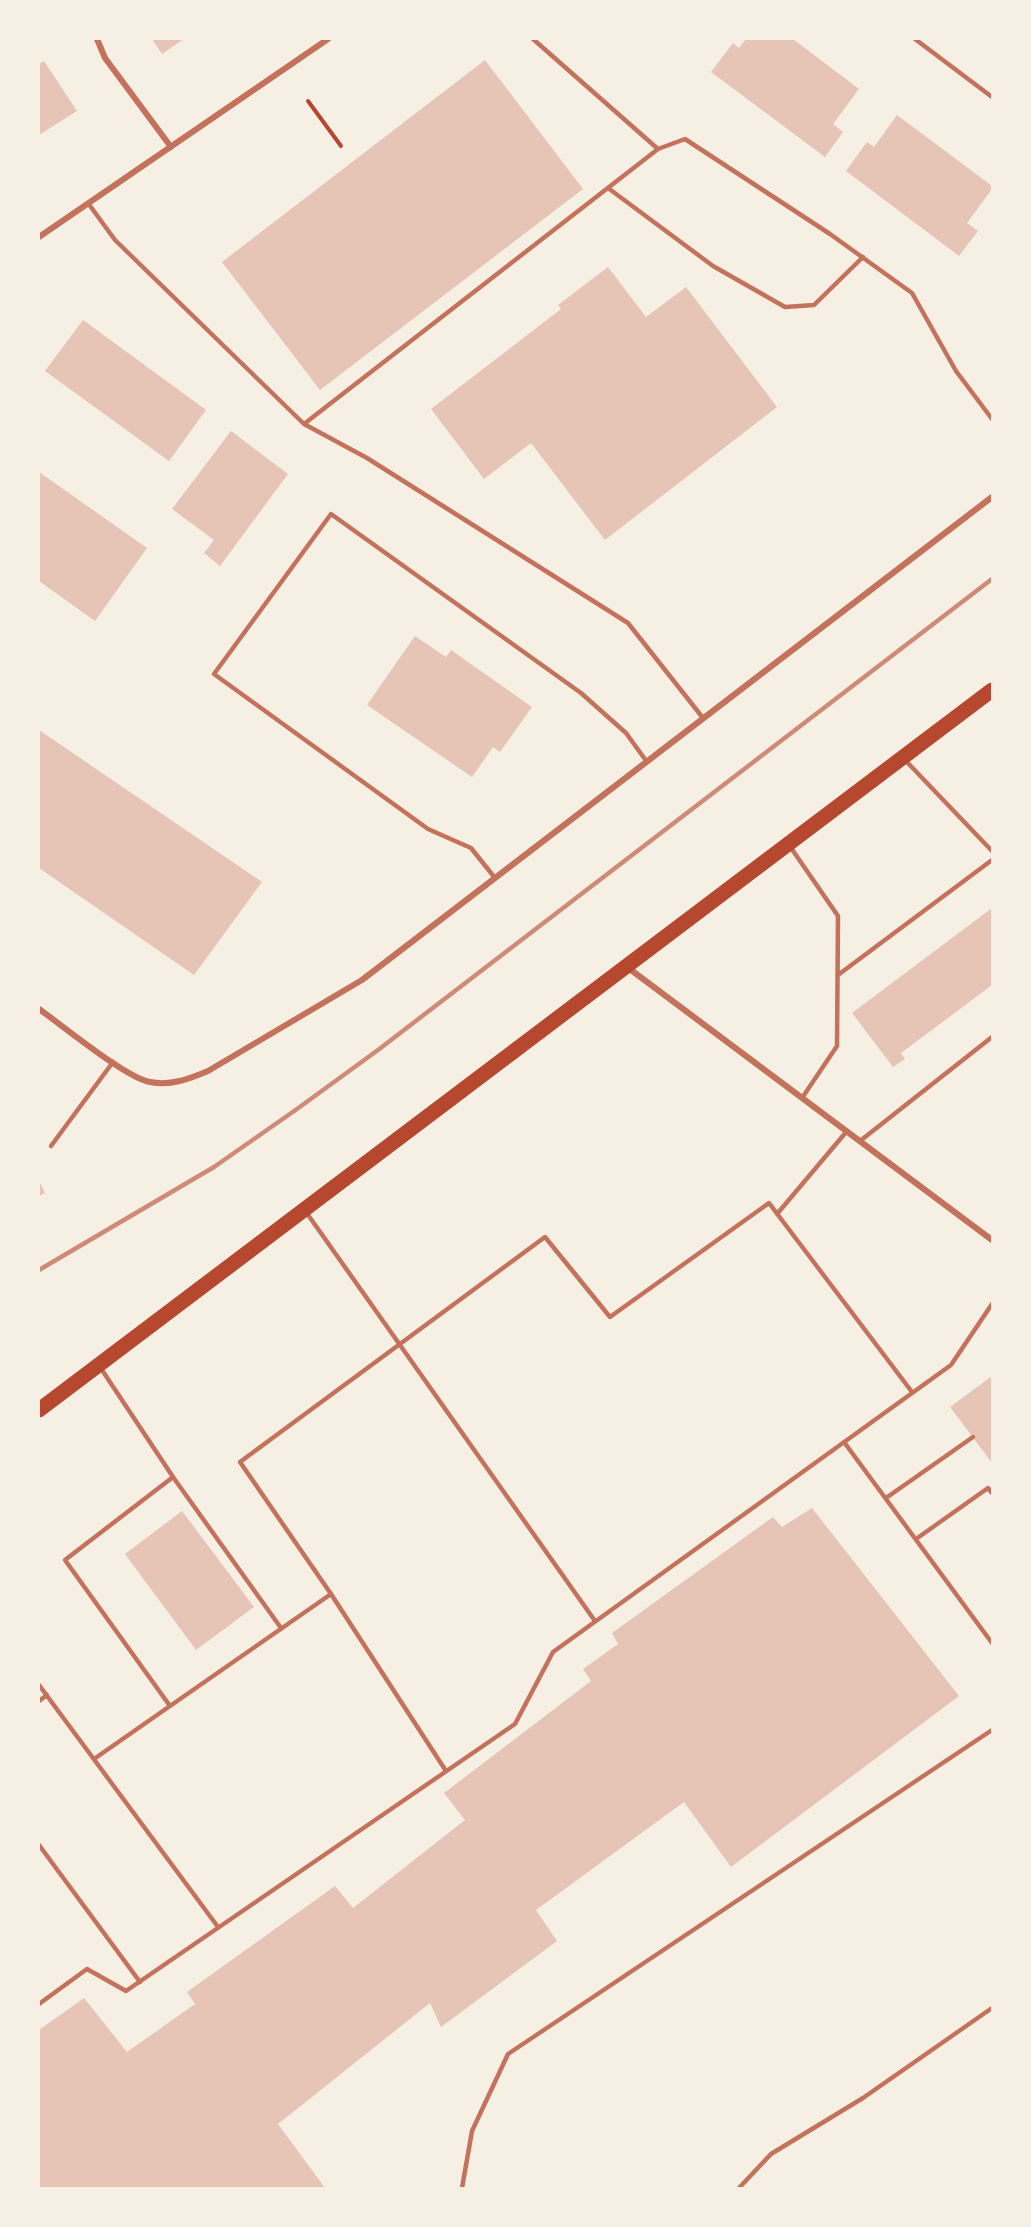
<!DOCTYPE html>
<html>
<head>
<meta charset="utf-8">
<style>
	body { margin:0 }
	#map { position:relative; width:1031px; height:2227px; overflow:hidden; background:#f6efe4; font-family:"Nunito Sans",sans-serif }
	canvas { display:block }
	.frame { position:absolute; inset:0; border:40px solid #f6efe4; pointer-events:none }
</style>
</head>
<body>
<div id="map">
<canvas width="1031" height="2227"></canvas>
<div class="frame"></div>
</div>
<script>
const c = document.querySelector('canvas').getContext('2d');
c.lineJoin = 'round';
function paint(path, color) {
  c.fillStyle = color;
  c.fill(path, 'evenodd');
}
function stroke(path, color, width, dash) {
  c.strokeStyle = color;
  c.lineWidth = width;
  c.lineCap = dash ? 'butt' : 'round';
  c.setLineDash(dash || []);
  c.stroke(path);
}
paint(new Path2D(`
	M152,39H184L162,54Z
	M746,39H793L859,89L833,124L843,132L825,157L711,72L733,43L739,48Z
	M485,60L583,189L320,390L222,262Z
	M44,61L77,111L39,135V64Z
	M897,115L992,186V189L967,223L978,231L959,256L846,171L867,142L874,147Z
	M608,267L646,317L686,287L777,407L605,540L531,443L484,479L431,409L561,309L558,305Z
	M83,320L206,410L169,461L45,371Z
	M231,431L288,474L220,566L204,553L214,540L172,509Z
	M39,472L147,548L95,621L39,581Z
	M415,636L446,657L451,650L532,707L500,752L493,747L472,777L367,705Z
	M39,730L262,882L194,975L39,868Z
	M992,908V985L901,1053L905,1059L893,1067L852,1013Z
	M39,1181L45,1193L39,1196Z
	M992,1376V1463L950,1407Z
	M812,1508L959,1696L731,1867L684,1802L536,1910L557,1941L441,2027L430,2003L278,2124L325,2188H39V2030L84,1998L127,2052L195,2004L187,1992L335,1886L353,1908L465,1820L444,1793L591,1681L583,1669L618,1644L612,1633L773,1517L782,1527Z
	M182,1511L254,1607L196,1650L125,1554Z`), '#e6c5b7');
stroke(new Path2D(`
	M308,101L341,146`), '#b5482f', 4);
stroke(new Path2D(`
	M915,39L992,97
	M658,149L685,139L830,234L912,293L956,371L992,419
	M608,188L713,266L785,307L814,305L863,257
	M88,203L115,240L304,424L658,149L533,39
	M304,424L367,458L628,623L703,718
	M905,760L992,851
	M789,845L838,916L837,1046L802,1098
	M495,878L471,848L428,829L214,674L331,514L581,693L626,733L647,762
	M838,975L992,860
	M860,1141L992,1037
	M51,1146L113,1062
	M306,1212L595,1621
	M777,1214L847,1131
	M844,1442L992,1643
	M173,1477L281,1628
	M886,1498L973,1437
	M916,1539L988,1488L992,1493
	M39,1685L218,1927
	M39,1701L47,1695
	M170,1706L331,1594
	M94,1759L170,1706L65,1560L173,1477L100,1367
	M446,1771L331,1594L240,1462L545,1237L610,1317L769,1203L912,1392
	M39,1845L140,1982
	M39,2004L87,1969L126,1991L515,1724L553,1652L951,1365L992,1304
	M462,2188L472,2131L508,2054L992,1730
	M739,2188L771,2154L863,2098L992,2008`), '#c5725c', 4.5);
stroke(new Path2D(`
	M97,39L105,58L171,147
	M39,237L328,39
	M627,967L992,1240
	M39,1009C62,1025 126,1078 150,1082C171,1086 189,1079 208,1071L362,980L992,497`), '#c5725c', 6);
stroke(new Path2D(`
	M39,1410L992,690`), '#b5482f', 15);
stroke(new Path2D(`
	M39,1270L214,1167L297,1109L378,1050L992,579`), '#cf8b77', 4.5);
</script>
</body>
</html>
